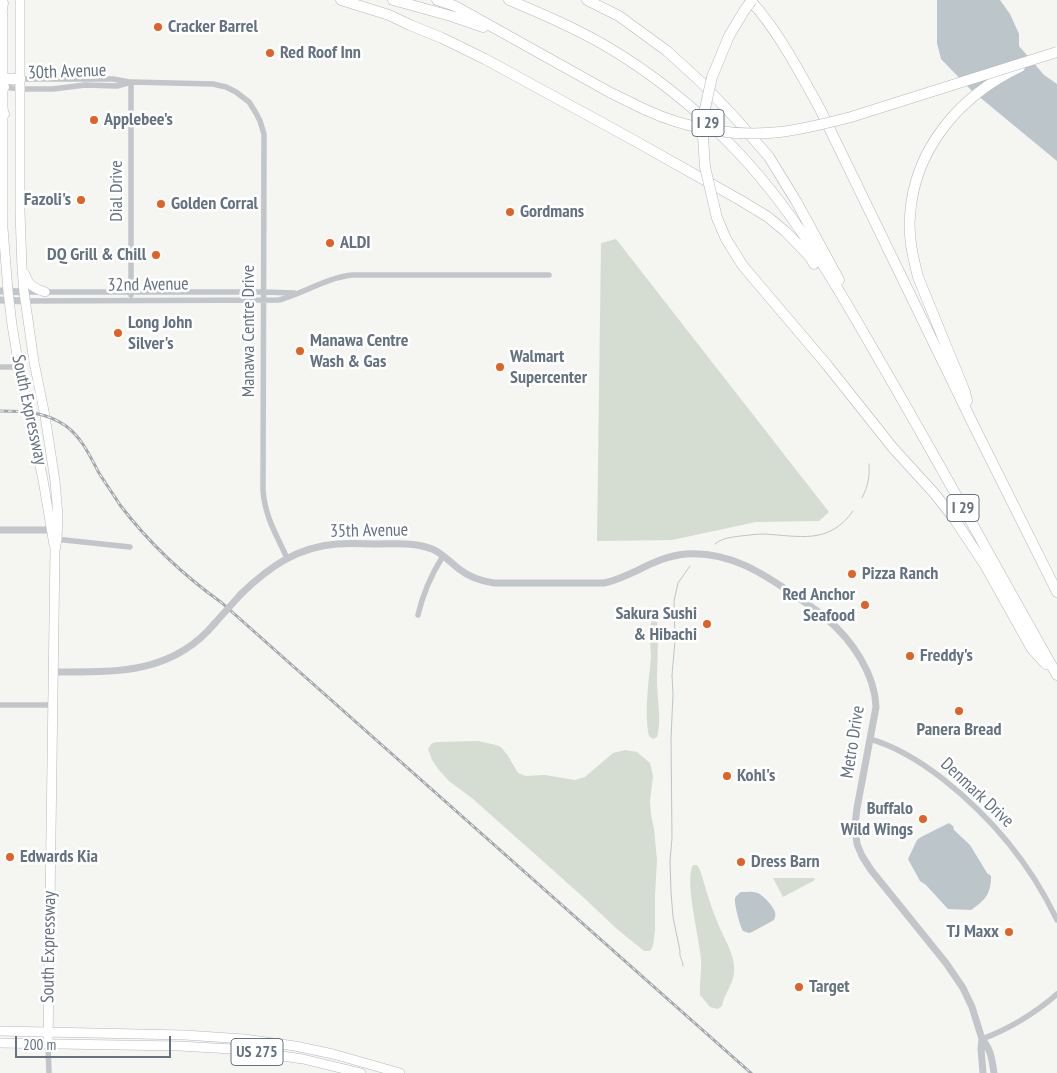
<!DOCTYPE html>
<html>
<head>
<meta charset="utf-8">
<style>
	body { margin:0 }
	#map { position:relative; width:1057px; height:1073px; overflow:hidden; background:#f5f5f1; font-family:"PT Sans Narrow",sans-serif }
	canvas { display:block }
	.scale { position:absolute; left:15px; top:1036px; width:156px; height:22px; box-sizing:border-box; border:2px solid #647282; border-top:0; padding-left:6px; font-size:15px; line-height:18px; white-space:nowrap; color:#647282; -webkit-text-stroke:4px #fff; paint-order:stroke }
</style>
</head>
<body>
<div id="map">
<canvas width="1057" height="1073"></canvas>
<div class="scale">200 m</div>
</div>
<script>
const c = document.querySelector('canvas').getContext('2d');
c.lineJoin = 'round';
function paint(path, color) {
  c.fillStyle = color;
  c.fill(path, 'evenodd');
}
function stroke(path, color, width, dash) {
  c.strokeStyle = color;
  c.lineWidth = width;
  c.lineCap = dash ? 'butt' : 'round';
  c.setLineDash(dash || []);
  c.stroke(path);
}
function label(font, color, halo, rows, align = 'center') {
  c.font = font + ' "PT Sans Narrow",sans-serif';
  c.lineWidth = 5;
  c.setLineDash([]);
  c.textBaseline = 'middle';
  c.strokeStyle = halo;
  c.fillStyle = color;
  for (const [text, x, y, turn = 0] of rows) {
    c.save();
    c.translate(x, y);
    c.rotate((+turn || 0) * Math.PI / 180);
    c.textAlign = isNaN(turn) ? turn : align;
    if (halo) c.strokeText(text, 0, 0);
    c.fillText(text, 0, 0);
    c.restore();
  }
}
paint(new Path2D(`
	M616,239L829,512L819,521L756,522L672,540L597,541L601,243Z
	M653,618H656L657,619C659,640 657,661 657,682C657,699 662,721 657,737L653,739L649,736C644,713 649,680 651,657C651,645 647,629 653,618Z
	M478,741L496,745L501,747L508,756L518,773L526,776L545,775L575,780L585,777L613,753L625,750L637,752L650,763L653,776L650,801L651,815L654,829L657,860L655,895V930L653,946L650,951H644L617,929L582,896L473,799L449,781L439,770L432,760L428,749L432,743L437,742Z
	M693,865H697L700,870C706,889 711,908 719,926C725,940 736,957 734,973C733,985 724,994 722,1006L718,1009L710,1007L700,995C699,983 702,972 701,960C700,940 684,881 693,865Z
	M773,878H814L815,880L783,897Z`), '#d5dcd2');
paint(new Path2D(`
	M937,0H1000L1010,14L1019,34V46L1044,75L1057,84V161L971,90L941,59L937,43Z
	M949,823L953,826L954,830L970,845L987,873L991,876C991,893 986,900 971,910L948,909L926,885L920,881L908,859L917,840L921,837Z
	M741,892C746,892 753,891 758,893C764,896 773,906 775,912C776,916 775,917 774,920L752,932L749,933L743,931C740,926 734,904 735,898C737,895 738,894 741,892Z`), '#bbc5ca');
stroke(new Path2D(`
	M862,498C868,486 870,476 869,464
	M715,544C722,538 732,537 741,536C749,535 757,534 764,534C800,536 829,545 853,511
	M683,966C683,960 679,957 680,951L673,917L671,892L670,861L672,838L671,739L673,694L672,675L675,641L674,601L678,583L690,566`), '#bbc5ca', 1);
const primary = new Path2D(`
	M20,0V211L22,269L24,292L34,362L45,416L55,481L58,516L57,539L55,550L48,1044
	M3,15V228L8,291L12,325L19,367L43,480L54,545
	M25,274C28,285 34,288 45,292
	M0,1031L185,1035L244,1039L295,1046L333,1054L400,1073
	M0,1043L179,1046L232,1049L303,1059L361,1073`);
const motorway = new Path2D(`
	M341,0L389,15L410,25L442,38L485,59L628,137L740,200L768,217L786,232L810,257L814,264
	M393,0L451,16L483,27
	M437,0L455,6L611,93L646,110
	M509,0C542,14 575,28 606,46C650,72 694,107 729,143C792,206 837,286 881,363C941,466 998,571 1057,675
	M587,0L619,16L667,51L701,82L737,120L769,157L796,201L839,280
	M750,0C779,32 799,71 820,109L974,426L1057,592
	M0,22L3,3
	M0,79H20
	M0,87H4
	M0,102L4,114
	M827,365L893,448L934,493L953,517L985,565L1032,649L1046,664
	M967,401L965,392L918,277C913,257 908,237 910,216C914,148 961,95 1020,67`);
stroke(primary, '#b5b9bd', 10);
stroke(motorway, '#b5b8bb', 11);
stroke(new Path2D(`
	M20,79H113L129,82
	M131,82V295
	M4,87L20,89H53L85,85L117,86L131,82L213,84L226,87L236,92L249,102L256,113L260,121L264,134V142L263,490C265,517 276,534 287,558
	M24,292H264L294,293
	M25,301L279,300C304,293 326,278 352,275H549
	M0,367H19
	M55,539L130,547
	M418,615C423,593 431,575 443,556
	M0,705H53
	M870,739C898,747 921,762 943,779C991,817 1031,865 1057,920
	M982,1039C1011,1028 1034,1014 1057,994
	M48,1044L49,1073`), '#c2c5c9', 5.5);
stroke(new Path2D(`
	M0,291L24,292
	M0,300L25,301
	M0,530H54
	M241,594C269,567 297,547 337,544C351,543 365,544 379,544C396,544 415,542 432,549C442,553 450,562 459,569C469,577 481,581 494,583H604C633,577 653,557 686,554C729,551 763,573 797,597C807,604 818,611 827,619C852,640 875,674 876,707L857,808L855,825L857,844L862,856L871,870L946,963L963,988L972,1007L982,1039L981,1049L983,1073
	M54,672C114,672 172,675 215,623
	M982,1039C991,1049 992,1060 994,1073`), '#c2c5c9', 7);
stroke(primary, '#fff', 9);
stroke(motorway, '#fff', 10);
const rail = new Path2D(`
	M0,411C24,411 46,412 66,426C82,438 90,456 99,473C106,484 113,494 120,505C149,543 183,575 222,603L751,1073`);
stroke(rail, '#a3a8ae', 3);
stroke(rail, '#fff', 1, [4]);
const motorwayBridge = new Path2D(`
	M752,0L744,11L729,36L712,77L702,122L705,167L717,218L726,239L743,266L827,365
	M646,110C687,129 735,137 780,132C804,129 828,123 851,117L1057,52`);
stroke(motorwayBridge, '#b5b8bb', 11, []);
stroke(new Path2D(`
	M215,623L241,594`), '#c2c5c9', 7);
stroke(motorwayBridge, '#fff', 10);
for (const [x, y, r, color] of [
	[158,27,5,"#e26125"],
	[270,53,5,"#e26125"],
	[94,120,5,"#e26125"],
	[81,200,5,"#e26125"],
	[161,204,5,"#e26125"],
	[510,212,5,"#e26125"],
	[330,243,5,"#e26125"],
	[156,255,5,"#e26125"],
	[118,333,5,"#e26125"],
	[300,351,5,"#e26125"],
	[500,367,5,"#e26125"],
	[852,574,5,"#e26125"],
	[865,605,5,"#e26125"],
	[707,624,5,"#e26125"],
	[910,656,5,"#e26125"],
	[959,711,5,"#e26125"],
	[727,776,5,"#e26125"],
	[923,819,5,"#e26125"],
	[10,857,5,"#e26125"],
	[741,862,5,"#e26125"],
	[1009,932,5,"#e26125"],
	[799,987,5,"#e26125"]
]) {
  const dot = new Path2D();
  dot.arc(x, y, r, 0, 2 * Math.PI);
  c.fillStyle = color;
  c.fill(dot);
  stroke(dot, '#fff', 2);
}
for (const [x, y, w] of [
	[708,123,32],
	[963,508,32],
	[257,1052,52]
]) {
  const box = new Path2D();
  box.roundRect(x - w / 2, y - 13.5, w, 27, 4);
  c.fillStyle = '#fff';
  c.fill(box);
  stroke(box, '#647282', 1);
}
label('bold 16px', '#647282', null, [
	["I 29",708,123],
	["I 29",963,508],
	["US 275",257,1052]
]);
label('bold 18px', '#647282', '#fff', [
	["Cracker Barrel",168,27],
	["Red Roof Inn",280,53],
	["Applebee's",104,120],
	["Fazoli's",71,200,"right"],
	["Golden Corral",171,204],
	["Gordmans",520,212],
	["ALDI",340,243],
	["DQ Grill & Chill",146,255,"right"],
	["Long John",128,323],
	["Silver's",128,344],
	["Manawa Centre",310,341],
	["Wash & Gas",310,362],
	["Walmart",510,357],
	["Supercenter",510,378],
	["Pizza Ranch",862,574],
	["Red Anchor",855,595,"right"],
	["Seafood",855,616,"right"],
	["Sakura Sushi",697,614,"right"],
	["& Hibachi",697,635,"right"],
	["Freddy's",920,656],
	["Panera Bread",959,730,"center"],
	["Kohl's",737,776],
	["Buffalo",913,809,"right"],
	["Wild Wings",913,830,"right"],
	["Edwards Kia",20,857],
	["Dress Barn",751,862],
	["TJ Maxx",999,932,"right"],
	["Target",809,987]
], 'left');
label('18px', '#647282', '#fff', [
	["30th Avenue",67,72,-2],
	["Dial Drive",117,191,-90],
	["32nd Avenue",148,285,-1],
	["Manawa Centre Drive",249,331,-90],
	["South Expressway",29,410,78],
	["35th Avenue",369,531,-1],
	["Metro Drive",853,742,-81],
	["Denmark Drive",977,793,43],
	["South Expressway",49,947,-89]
]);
</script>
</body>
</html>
